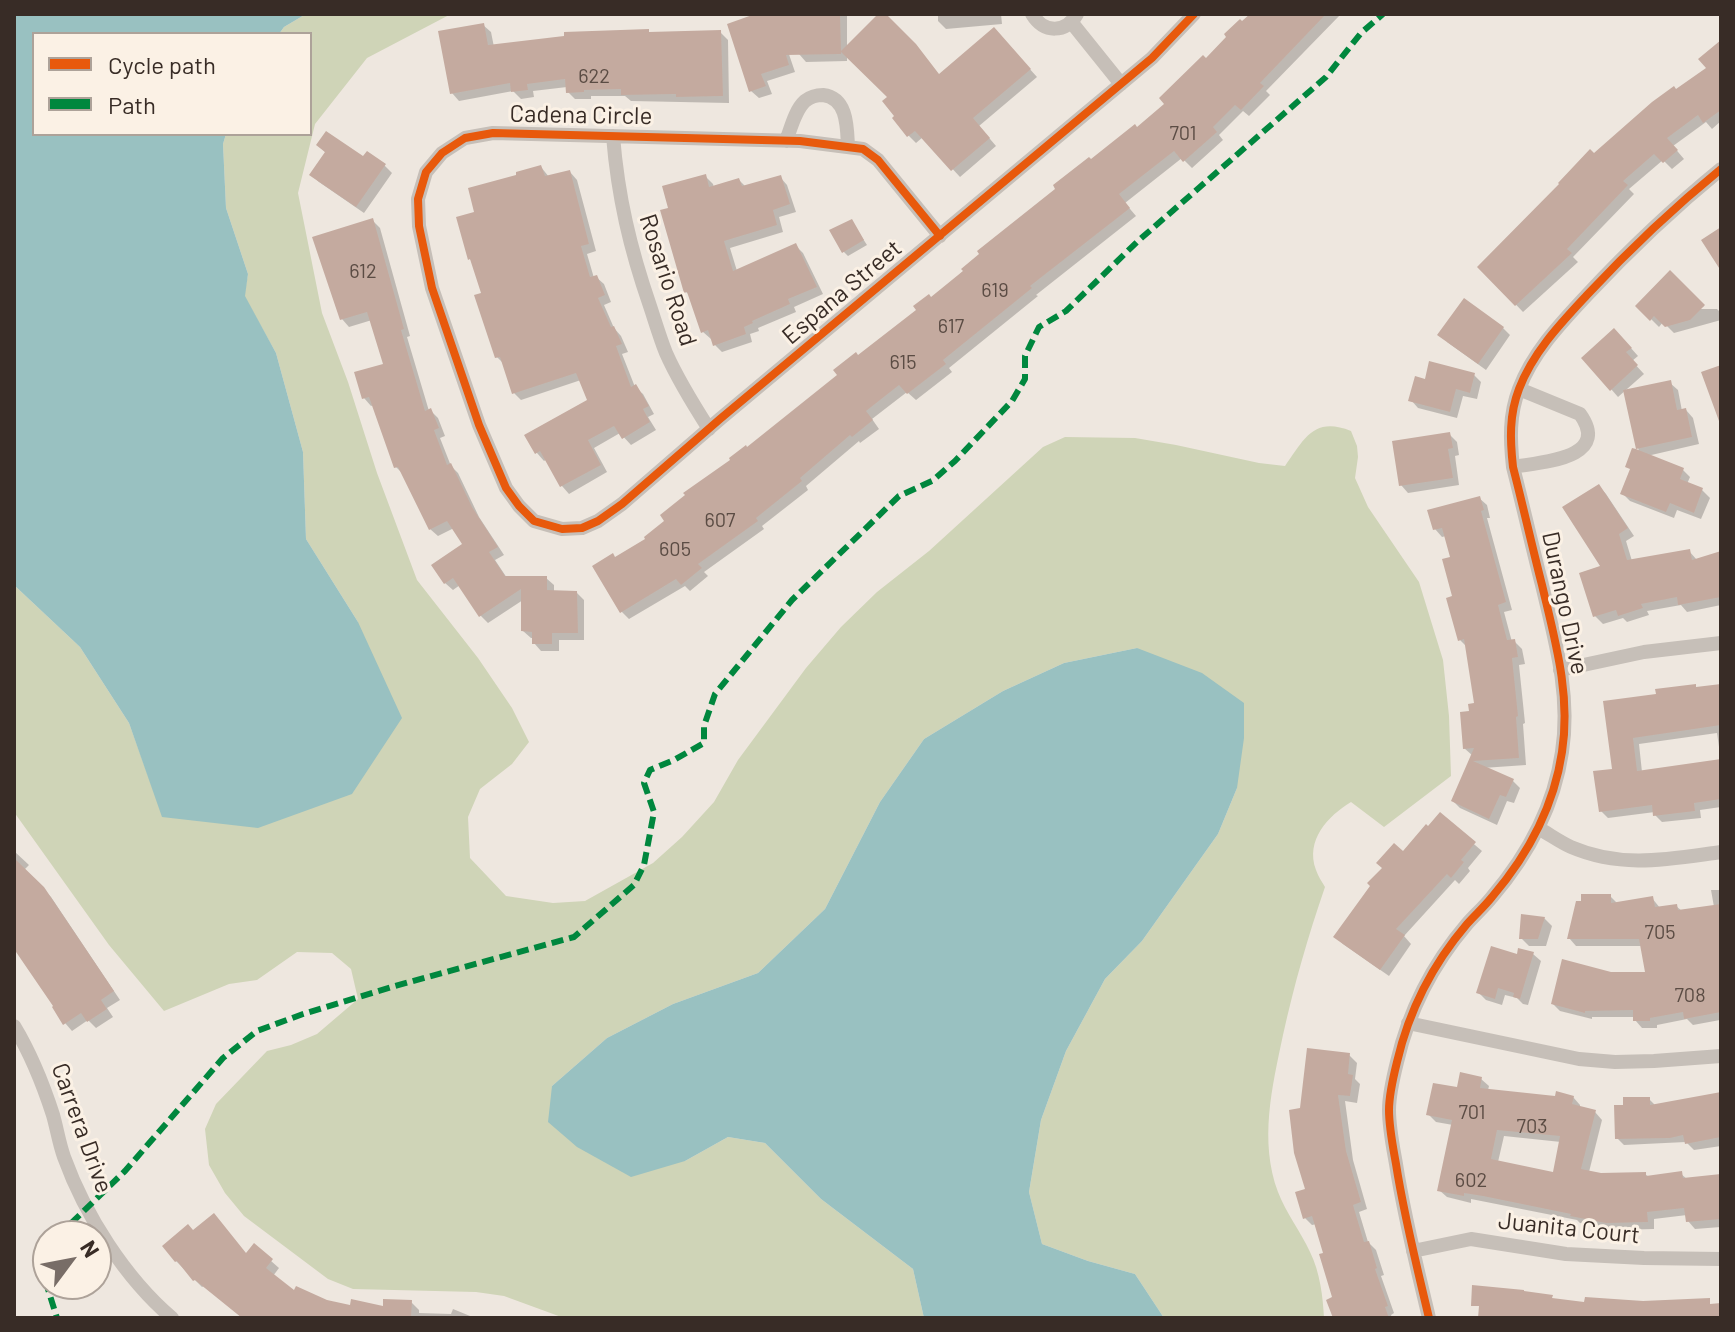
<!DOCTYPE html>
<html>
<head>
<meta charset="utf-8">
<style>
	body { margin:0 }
	#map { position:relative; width:1735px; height:1332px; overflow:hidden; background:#eee7df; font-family:Barlow,sans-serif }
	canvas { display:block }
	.frame { position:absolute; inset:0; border:16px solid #382c26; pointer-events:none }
	.legend { position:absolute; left:32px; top:32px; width:280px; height:104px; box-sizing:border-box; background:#fbf1e5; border:2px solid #ada299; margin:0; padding:10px 14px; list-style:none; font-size:24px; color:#382c26 }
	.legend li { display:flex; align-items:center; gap:16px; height:40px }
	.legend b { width:40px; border:2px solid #ada299 }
	.north { position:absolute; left:32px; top:1220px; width:80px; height:80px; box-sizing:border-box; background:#fbf1e5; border:2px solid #ada299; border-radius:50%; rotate:58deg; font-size:22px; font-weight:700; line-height:32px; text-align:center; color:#382c26 }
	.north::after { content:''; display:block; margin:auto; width:28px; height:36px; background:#786d67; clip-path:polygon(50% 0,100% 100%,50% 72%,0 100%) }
</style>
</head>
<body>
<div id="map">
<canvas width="1735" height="1332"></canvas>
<div class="frame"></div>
<ul class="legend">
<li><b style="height:10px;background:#e8590c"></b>Cycle path</li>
<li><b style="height:10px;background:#00873e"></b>Path</li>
</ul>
<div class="north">N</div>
</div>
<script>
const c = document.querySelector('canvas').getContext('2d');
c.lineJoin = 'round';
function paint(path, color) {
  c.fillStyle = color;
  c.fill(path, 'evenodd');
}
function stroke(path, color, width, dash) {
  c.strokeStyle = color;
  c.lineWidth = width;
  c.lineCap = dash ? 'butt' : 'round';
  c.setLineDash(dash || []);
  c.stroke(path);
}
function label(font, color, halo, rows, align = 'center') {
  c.font = font + ' Barlow,sans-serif';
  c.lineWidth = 6;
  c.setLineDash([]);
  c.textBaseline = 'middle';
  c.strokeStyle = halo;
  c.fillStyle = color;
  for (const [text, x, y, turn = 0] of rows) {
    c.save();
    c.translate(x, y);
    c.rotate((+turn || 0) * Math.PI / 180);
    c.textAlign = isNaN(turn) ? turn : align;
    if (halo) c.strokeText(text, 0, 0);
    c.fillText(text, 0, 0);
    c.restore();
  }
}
paint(new Path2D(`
	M306,14H451L367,58L315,124L298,193L322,313L348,382L377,473L417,580L478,658L512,708L529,742L512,764L480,789L468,817L470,858L506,896L553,903L585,901L653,863L682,837L714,802L738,760L806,668L841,627L877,592L929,551L1043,447L1065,437L1135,438L1176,445L1259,463L1285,466C1304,439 1314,416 1351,431L1357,446L1358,457L1355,478L1368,507L1419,582L1443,660L1449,716L1451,776L1384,827L1351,802C1328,816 1305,840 1316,870C1318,876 1322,882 1325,887C1308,936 1294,985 1283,1035C1272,1087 1259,1141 1278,1192C1286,1213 1301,1232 1310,1252C1320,1272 1323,1297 1324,1318H1164L1135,1274L1088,1261L1042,1244L1029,1192L1041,1120L1066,1051L1105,979L1142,941L1218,834L1237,788L1137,648L1064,663L1003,691L924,739L880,802L825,909L758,973L673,1004L607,1038L552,1086L685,1161L728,1137L765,1143L821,1199L913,1269L924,1318H564L504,1296L476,1292L353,1289L328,1279L244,1216L225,1193L209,1165L205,1129L216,1104L267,1051L291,1045L317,1034L358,999L351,969L332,953L297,952L257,980L229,984L164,1011L109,945L14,812V585L80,647L129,723L163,817L358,622L306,539L303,452L276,353L244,296L248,274L226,208L223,144L226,134H310V34H279L284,27Z`), '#cfd4b7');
paint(new Path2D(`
	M14,14H306L284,27L279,34H34V134H226L223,144L226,208L248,274L245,296L276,353L303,452L306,539L358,622L402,718L352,794L258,828L162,817L129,723L80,647L14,585Z
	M1137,648L1202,673L1244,703V738L1237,788L1218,834L1142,941L1105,979L1066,1051L1041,1120L1029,1192L1042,1244L1088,1261L1135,1274L1164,1318H924L913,1269L821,1199L765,1143L728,1137L685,1161L631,1177L577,1147L548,1122L552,1086L607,1038L673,1004L758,973L825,909L880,802L924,739L1003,691L1064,663Z`), '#99c1c1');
paint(new Path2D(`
	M762,14H773L777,19L795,72L767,81L772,94L759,98L751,91Z
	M798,14H847V47L880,14H883L940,76L1001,37L1037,77L979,126L996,146L960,177L923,137L916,143L908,135L890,98L847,56V61L806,62L799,54Z
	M938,14H1001L1002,24L946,29L938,21Z
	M1253,14H1341L1266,91L1270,95L1249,116L1243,111L1219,135L1223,140L1192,168L1182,158L1125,203L1136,216L1036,295L1038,296L949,368L952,372L916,400L907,392L872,419L879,429L860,443L859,441L806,486L808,490L762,526L764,529L704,572L708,576L690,591L685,586L629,619L622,612L615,559L648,539L747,449L840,375L858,357L931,299L1091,161L1137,129L1166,104Z
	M483,25L491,32L494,47L650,34L720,32L728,40L729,103L631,101L625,96H591V99H575L568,92L567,87L533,91L534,97L521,99L513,91L459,101L452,93Z
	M1721,42V121L1712,129L1706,122L1673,146L1684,159L1672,169L1663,160L1629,189L1634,194L1573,257L1578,262L1523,312L1480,267L1594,155L1708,68Z
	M318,145L384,165L392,173L364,213L319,182L311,175L326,153Z
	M541,167L549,177L570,172L577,180L596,251L587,254L594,278L596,277L604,284L611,302L604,305L614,328L621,336L628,352L622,354L635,387L643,394L654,414L648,417L656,430L631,445L620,433L594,448L607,472L569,494L562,486L547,459L544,461L537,453L527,436L589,401L581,380L521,400L514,393L504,364L497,357L484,295L473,262L470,259L477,213Z
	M705,176L713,184L714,188L739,180L746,187L780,177L787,185L796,212L779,217L783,232L730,248L737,271L796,246L803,253L823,294L794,307L796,312L758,328L759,331L750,334L752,342L722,352L715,345L712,338L711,339L703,332L691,296L686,292L671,209Z
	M372,220L380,228L410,336L407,337L429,411H431L438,418L445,436L440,438L451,466L458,473L479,517L504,555L495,560L507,578H546L554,585V592L577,593L584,600V640H559V651H541L534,643V638H531L523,631V600L488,623L481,616L460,585L453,590L445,583L465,545L454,528L438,536L430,529L404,475L396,467L374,405L371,406L364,398L386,365L372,320L349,327L342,319Z
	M852,222L867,245L848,256L843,251Z
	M1638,306H1704L1699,309H1717L1721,313V320L1674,333L1663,322L1659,327Z
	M1503,328L1510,335L1486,370L1447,342Z
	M1622,338L1638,356L1632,361L1644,374L1618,397L1611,389Z
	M1474,375L1481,382L1477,399L1463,396L1457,418L1418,408L1411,400L1426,381Z
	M1670,383L1678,390L1682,411L1686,410L1693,418L1699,444L1647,456L1683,470L1690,477L1687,484L1702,490L1710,498L1701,519L1677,510L1674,518L1630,501L1622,493L1639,452L1626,392Z
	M1449,434L1457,442L1459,455L1455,456L1459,485L1408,493L1401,485Z
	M1599,486L1606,494L1634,536L1626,541L1632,561L1689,551L1697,560L1721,553V605L1687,612L1681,605L1647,611L1649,615L1627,622L1623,618L1603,624L1595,616L1582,574L1603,567Z
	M1479,498L1487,505L1490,518H1487L1512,610L1504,612L1512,642L1514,641L1522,649L1525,664L1519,665L1525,723L1523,724L1526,765L1483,768L1513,781L1520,788L1514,803L1507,801L1497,825L1460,808L1453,801L1473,756L1464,748L1471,713L1477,705L1467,647L1460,640L1454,597L1453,558L1446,536L1442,537L1435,529Z
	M1695,686L1698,689L1721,686V807L1700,810L1701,818L1662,822L1655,815V812L1608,818L1601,811L1614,770L1606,703L1658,696ZM1717,733L1721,761L1642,772L1639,744Z
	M1440,815L1482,851L1468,868L1470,871L1459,884L1455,880L1404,936L1411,944L1389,976L1343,944L1336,937L1403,854Z
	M14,851L29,865L24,870L51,897L120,1000L107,1008L113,1017L96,1028L88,1020L72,1031L65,1023L14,946Z
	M1711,890H1721L1720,1020L1693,1025L1687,1019L1657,1025V1028H1642L1635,1020V1017H1592V1019L1560,1011L1553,1004L1610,974H1647L1642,946H1576L1569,938L1610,896L1618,904L1652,898L1660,908L1676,906L1682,911L1714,907Z
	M1544,918L1552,926L1546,946H1529L1521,938Z
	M1533,954L1541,961L1528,1005L1523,1004L1517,998L1505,995L1502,1005L1486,1000L1479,993L1519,957Z
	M1349,1055L1357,1063L1355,1079L1360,1084L1357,1103L1345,1101L1353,1160L1367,1209L1359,1212L1368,1242L1376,1250L1384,1275L1381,1276L1394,1313L1391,1315L1392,1318H1335V1299L1317,1224L1312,1225L1305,1218L1308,1190L1301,1110Z
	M1481,1079L1489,1086L1488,1090L1557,1098L1573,1097L1580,1105V1108L1595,1112L1602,1120L1589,1172L1601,1175L1645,1174L1649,1177L1681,1174L1687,1179L1721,1176V1227L1695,1229L1688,1221L1687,1215L1654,1219V1229L1615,1230L1580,1223L1577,1220L1471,1199V1203L1447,1197L1439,1190L1453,1125L1436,1122L1428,1114L1458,1090ZM1504,1136L1561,1142L1554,1174L1498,1162Z
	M1721,1094V1146L1694,1150L1686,1142L1624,1145L1617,1138L1625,1107L1649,1099L1656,1106Z
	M194,1232L247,1255L254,1246L279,1268L273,1276L295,1294L352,1307L385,1308L411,1302L419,1310V1313L451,1314L453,1309L475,1318H244L204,1286L202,1287L176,1261Z`), '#0003');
paint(new Path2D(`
	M755,14H840L841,51L878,14H886L916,44L939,74L994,27L1031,69L973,118L990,138L951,171L915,131L907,137L892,118L894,116L882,101L887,97L841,52V54L786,55L789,65L761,74L766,86L749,92L727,24Z
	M1250,14H1326L1260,83L1264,86L1241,110L1235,105L1213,127L1217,132L1183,162L1174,151L1119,194L1130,208L1030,286L1032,288L943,360L946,364L907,394L899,385L866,411L873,420L852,437L850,435L800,478L802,481L756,518L758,521L698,564L702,568L681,585L676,579L620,613L592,566L613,553L615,557L645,539L644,537L664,521L660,515L685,495L683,493L730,460L729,458L746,445L747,447L837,375L833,370L856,352L858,355L916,310L913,306L929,294L931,297L963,271L961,269L979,254L977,251L1055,189L1053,185L1089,157L1091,159L1135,124L1137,127L1164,104L1159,98L1203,55L1206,58L1226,37L1224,34L1240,19L1242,21Z
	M484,23L488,45L564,36V32L649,29V32L721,30L723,96L676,97V94L621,95V89L584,90V92L566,93L565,79L527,84L528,90L511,92L510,83L450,94L438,31Z
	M1721,40V110L1703,123L1698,115L1667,138L1678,150L1663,163L1654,154L1623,181L1628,185L1567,249L1572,253L1515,306L1477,267L1559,184L1558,183L1590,149L1594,153L1652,102L1674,86L1676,89L1706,68L1698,59Z
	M326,131L363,156L367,151L386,164L356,207L309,175L325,152L316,145Z
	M541,165L545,176L570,170L589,244L581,246L590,277L597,275L605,295L598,298L611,327L614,326L622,344L616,346L631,387L636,384L649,406L643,409L650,422L622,439L614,426L588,440L601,465L560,487L540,451L535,454L524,435L587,400L576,373L512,394L500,357L495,358L474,295L481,293L470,259L468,260L456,217L474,212L468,188L516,175V172Z
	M706,174L709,187L739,178L742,186L781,175L790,204L773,210L777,225L724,241L733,271L796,243L817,287L788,299L790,304L752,321L753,323L744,327L746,334L713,346L708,330L701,333L687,292L684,293L660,210L668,208L662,186Z
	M373,218L404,329L401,330L425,411L431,408L439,428L434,430L447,465L451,463L472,507L498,547L489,552L505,576H547V590L577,591L578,633H552V644H532V632L521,631V589L479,617L453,578L444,584L431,565L462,544L447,521L429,530L398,467L394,468L369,397L362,399L354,372L383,364L367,312L340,320L312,237Z
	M852,219L864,240L842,253L829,230Z
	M1721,227V271L1701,240Z
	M1670,270L1705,305L1690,320L1665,327L1654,316L1650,321L1635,306Z
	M1464,298L1504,327L1478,364L1437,335Z
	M1614,328L1632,348L1626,352L1638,365L1610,391L1581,358Z
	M1429,361L1475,373L1470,393L1456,389L1450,412L1408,401L1415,376L1425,379Z
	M1721,365V421H1719L1701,372Z
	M1671,380L1677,410L1686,408L1692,437L1636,449L1684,468L1680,479L1703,488L1694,513L1670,503L1666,512L1620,494L1630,469L1625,467L1632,448L1636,449L1623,390Z
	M1450,432L1453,448L1448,449L1453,478L1399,486L1392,441Z
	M1599,484L1628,528L1619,534L1627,560L1690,549L1692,560L1721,551V597L1678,605L1677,597L1641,604L1643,608L1618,616L1616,610L1593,617L1579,573L1600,566L1562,507Z
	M1480,496L1484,510L1481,511L1506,602L1498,605L1507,640L1515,639L1518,657L1512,658L1518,716L1516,717L1519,758L1473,761L1514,779L1506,797L1500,795L1489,819L1451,801L1474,748L1463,749L1460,712L1469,711L1468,704L1474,703L1464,639L1458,641L1446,598L1452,596L1442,559L1450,557L1442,528L1433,530L1427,510Z
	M1696,684V687L1721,684V725L1633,738L1637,771L1721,759V799L1694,803L1695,811L1653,816L1652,805L1599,812L1593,771L1612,769L1603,701L1656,694L1655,689Z
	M1440,812L1476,842L1461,860L1464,862L1451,878L1447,874L1396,929L1405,935L1380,970L1333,937L1370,886L1367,883L1382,868L1376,863L1394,843L1403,851L1426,824L1428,826Z
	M14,858L44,887L114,991L101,1000L107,1009L87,1022L81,1013L63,1025L52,1007L53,1006L14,949Z
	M1581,894H1611V903L1653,896L1655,907L1677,904L1678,910L1721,904V1012L1684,1019L1683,1012L1650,1018V1021H1633V1010L1585,1011V1013L1551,1004L1562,959L1611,972H1645L1639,939H1567L1576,901H1581Z
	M1521,914L1545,917L1538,939H1519Z
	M1491,946L1517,954L1518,948L1534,952L1520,999L1513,997L1514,993L1498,988L1495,999L1476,993Z
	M1307,1048L1350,1053L1348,1074L1353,1075L1350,1096L1338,1095L1346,1151L1361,1202L1353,1205L1364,1242L1369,1241L1377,1268L1375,1269L1388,1306L1385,1307L1389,1318H1333L1326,1300L1332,1297L1319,1254L1323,1253L1312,1216L1303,1219L1295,1192L1305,1189L1294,1153L1289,1110L1300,1108Z
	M1460,1072L1482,1077L1480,1088L1555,1096L1556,1091L1574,1096L1572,1104L1596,1110L1581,1169L1601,1173L1646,1172V1176L1682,1171L1683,1178L1721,1174V1219L1686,1222L1684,1208L1647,1212L1648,1222L1606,1223L1570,1216L1571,1214L1483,1196L1464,1193V1196L1437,1191L1452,1120L1426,1115L1433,1083L1457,1087ZM1497,1130L1560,1136L1553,1172L1491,1159Z
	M1721,1092V1137L1685,1144L1683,1135L1670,1138L1615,1139L1614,1105H1623V1097H1650V1105Z
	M214,1213L246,1253L254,1243L273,1259L266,1268L294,1290L296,1286L327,1300L350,1305L351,1299L383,1306V1299L412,1300L411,1318H242L195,1280L193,1281L177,1261L175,1262L162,1246L188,1224L193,1230Z
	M1472,1285L1524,1290V1291L1553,1295L1552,1298L1584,1302L1585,1297L1643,1301L1710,1298V1304L1721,1303V1318H1478L1479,1306H1471Z`), '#c4aa9f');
stroke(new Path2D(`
	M1032,14C1044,34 1066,33 1077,14
	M1072,23L1121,84
	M613,136C618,197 630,248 650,306C655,321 660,338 666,353C678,380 693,404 709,429
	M786,141C791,128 795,110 805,101C810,97 817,95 823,95C848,98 847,128 848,147
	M940,236L878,160L863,149L800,141L493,133L465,138L442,153L426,172L418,199L419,226L432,288L479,425L506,488L519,506L534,521L562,529L582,528L598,521L622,504L720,419L1152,58L1194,14
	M1513,467C1540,462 1612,459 1580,414L1519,389
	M1560,670L1644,652L1721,643
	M1538,828C1549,834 1560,842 1571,847C1622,869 1669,859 1721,852
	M1408,1023L1579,1059L1615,1062L1654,1061L1721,1056
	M14,1026C31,1054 43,1084 53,1115C57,1129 59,1143 64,1157C85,1215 125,1278 172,1318
	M1413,1251L1471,1239L1566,1254L1644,1258L1721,1259
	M1429,1318C1417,1267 1404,1216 1396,1164C1393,1147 1389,1128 1389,1110C1389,1095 1393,1078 1397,1062C1409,1010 1432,965 1467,924C1475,915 1484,907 1492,897C1527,856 1554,806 1562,752C1571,695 1555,640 1542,585C1532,546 1523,506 1513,467C1510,440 1509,415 1519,389C1533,352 1561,323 1587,295C1630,249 1672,209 1721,169`), '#c6bfb8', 14);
stroke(new Path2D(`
	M58,1236L125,1171L223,1058L257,1031L303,1014L395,986L574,937L634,885L644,865L654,812L644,783L650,770L674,760L704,743V726L715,694L792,600L899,496L932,481L955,461L1012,401L1025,379V356L1039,327L1066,311L1138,241L1326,77L1361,33L1383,14
	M48,1246L41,1267L57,1318`), '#00873e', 6, [12, 6]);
stroke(new Path2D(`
	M940,236L878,160L863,149L800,141L493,133L465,138L442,153L426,172L418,199L419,226L432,288L479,425L506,488L519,506L534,521L562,529L582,528L598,521L622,504L720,419L1152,58L1194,14
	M1429,1318C1417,1267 1404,1216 1396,1164C1393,1147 1389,1128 1389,1110C1389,1095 1393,1078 1397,1062C1409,1010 1432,965 1467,924C1475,915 1484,907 1492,897C1527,856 1554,806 1562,752C1571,695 1555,640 1542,585C1532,546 1523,506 1513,467C1510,440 1509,415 1519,389C1533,352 1561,323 1587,295C1630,249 1672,209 1721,169`), '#e8590c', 8);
label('20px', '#5b4c44', null, [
	["622",594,76],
	["701",1183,133],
	["612",363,271],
	["619",995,290],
	["617",951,326],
	["615",903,362],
	["607",720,520],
	["605",675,549],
	["705",1660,932],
	["708",1690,995],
	["701",1472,1112],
	["703",1532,1126],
	["602",1471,1180]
]);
label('24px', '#382c26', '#fbf1e5', [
	["Cadena Circle",581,115,1],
	["Rosario Road",668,280,72],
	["Espana Street",842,292,-40],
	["Durango Drive",1565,603,78],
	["Carrera Drive",82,1128,70],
	["Juanita Court",1569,1228,6]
]);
</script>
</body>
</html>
